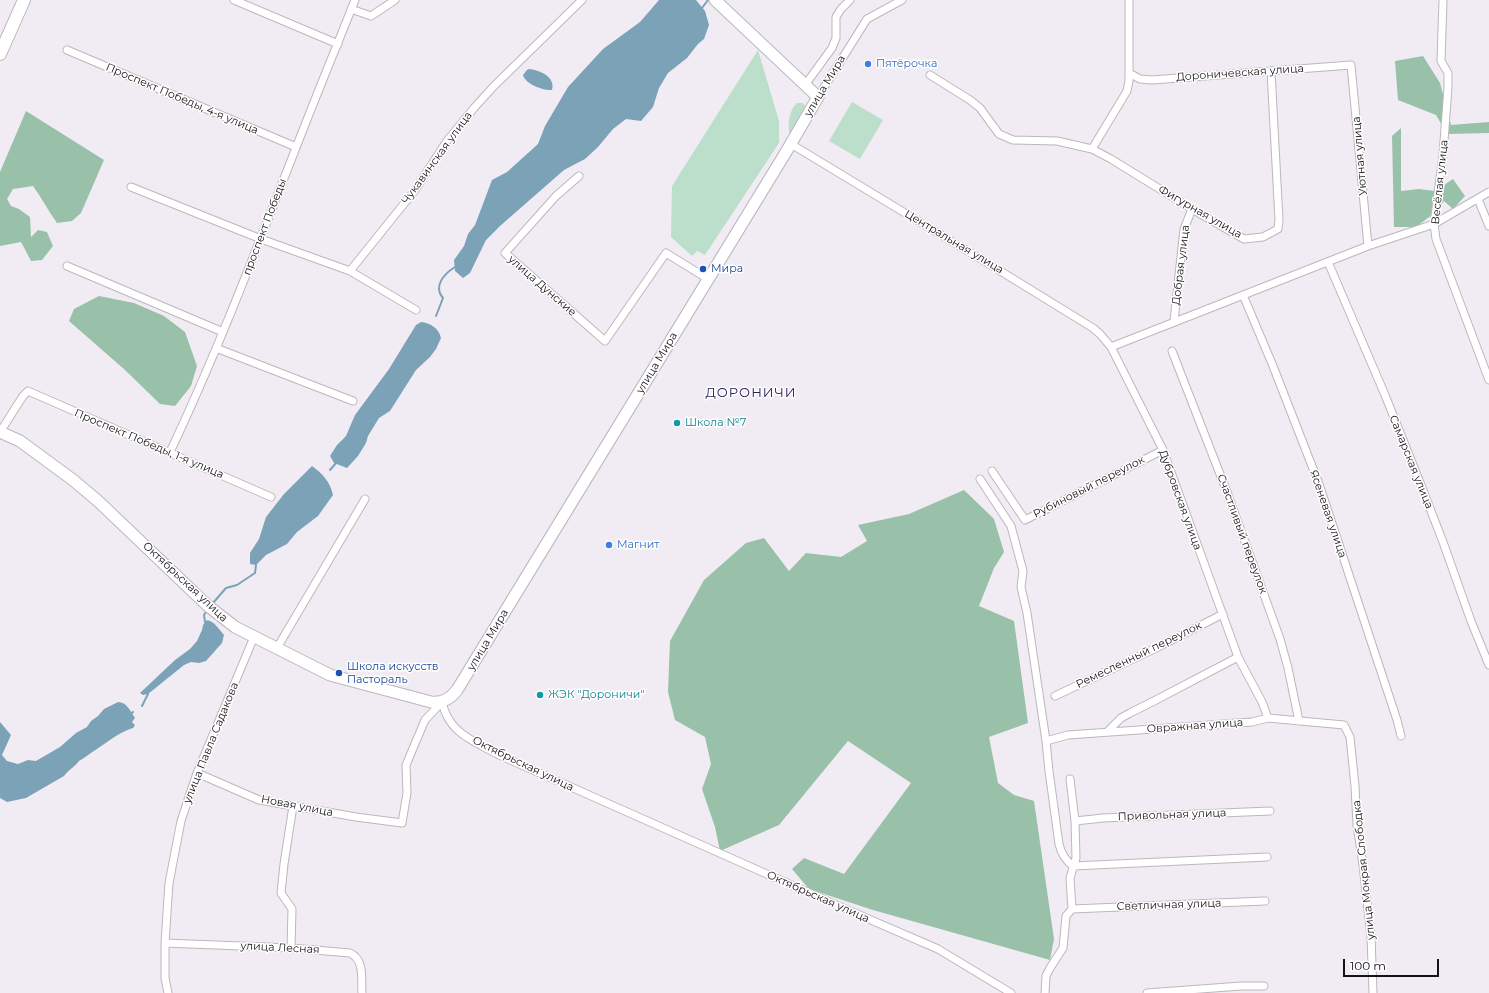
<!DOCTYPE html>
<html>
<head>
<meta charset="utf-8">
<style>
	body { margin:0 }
	#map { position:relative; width:1489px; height:993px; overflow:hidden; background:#f1ecf4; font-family:Montserrat,sans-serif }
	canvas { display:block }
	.scale { position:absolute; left:1343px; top:959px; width:96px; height:18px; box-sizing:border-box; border:2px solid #151316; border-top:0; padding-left:5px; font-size:12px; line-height:14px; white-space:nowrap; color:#151316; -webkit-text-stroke:3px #fff; paint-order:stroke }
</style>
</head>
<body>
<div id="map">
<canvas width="1489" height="993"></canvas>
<div class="scale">100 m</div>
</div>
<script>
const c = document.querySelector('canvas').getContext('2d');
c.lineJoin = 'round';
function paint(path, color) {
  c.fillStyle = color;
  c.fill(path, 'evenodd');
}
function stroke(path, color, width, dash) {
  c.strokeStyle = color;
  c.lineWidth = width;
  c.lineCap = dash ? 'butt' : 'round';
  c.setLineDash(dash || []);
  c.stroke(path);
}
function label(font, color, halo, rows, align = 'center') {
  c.font = font + ' Montserrat,sans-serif';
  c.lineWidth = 3;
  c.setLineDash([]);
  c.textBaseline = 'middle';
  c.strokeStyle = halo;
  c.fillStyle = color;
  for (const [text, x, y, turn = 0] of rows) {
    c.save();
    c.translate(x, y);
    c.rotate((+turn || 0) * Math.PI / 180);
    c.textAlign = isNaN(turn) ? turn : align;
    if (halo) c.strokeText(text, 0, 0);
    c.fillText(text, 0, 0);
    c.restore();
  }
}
paint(new Path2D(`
	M758,50L779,121V143L705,255L697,251L692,256L671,237L672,186Z
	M852,102L883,120L860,159L829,141Z
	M797,103H803L806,108L790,135C787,125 789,110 797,103Z`), '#bbdfca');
paint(new Path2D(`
	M1423,56L1440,83L1451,125L1489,122V133L1447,134L1436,115L1398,100L1395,61Z
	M26,111L104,160L81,213L72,221L57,223C48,211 42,198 33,186L13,189L7,199L11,206L19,209L30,217L31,237L38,230L47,232L53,246L42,260L31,261L21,242L0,246V172Z
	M1401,128V191L1419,189L1435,191L1453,179L1465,196L1453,209L1444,201L1437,211L1416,227H1394L1392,136Z
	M99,296L134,303L164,316L185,332L197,366L191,386L175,406L160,404L125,370L69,321L74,309Z
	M964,490L994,519L1004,552L994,568L979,606L1014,621L1028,723L989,737L998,783L1014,795L1034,801L1054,939L1050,960L873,910L809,889L792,869L804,858L844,874L911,783L848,741L779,825L720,851L715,827L702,789L711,764L705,737L675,720L668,692L670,641L704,580L746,543L764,538L789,571L806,553L841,557L867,541L858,525L909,514Z`), '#99c0a9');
paint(new Path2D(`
	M659,0H696L705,11L709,25L704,39L698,44L687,58L668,73L659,88L653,107L641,121L626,119L613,129L598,147L585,159L564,170L500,226L486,240L470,273L463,278L455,271L454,260L464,246L468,234L475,225L492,180L507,172L538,144L545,126L568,87L603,49L640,22Z
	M529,69C540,70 556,77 552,90C544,91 525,84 523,75L527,70Z
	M421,322C430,323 439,328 441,338L436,349L430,357L416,370L390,411L379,418L368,436L366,443L358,456L347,468L334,463L330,456L337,445L346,436L355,415L389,369L416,325Z
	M312,466C323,474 330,482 333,495L318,516L297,532L287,544L266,555L256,565L250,564V553L259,539L266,517L284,494Z
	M207,620C214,621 219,629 224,635L222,643L206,661L199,663L191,662L184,665L148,694L143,695L140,693L175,660L190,649L197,641L202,630L203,625Z
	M118,702C127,702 130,711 135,718L132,722L135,725L133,728C118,732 94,752 79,761C75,767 68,770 64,776L26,798L7,802L0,798V722L11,735L2,755L7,761L18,764L28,760L36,761L60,747L76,733L87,727L91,721L98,716L104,709Z`), '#7ca2b8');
stroke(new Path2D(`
	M702,8L708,0
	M436,316L443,298C433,286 444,274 455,267
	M330,470L336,463
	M213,603L226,588L237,585L255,573L256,565
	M205,622L204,615L206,612
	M142,706L148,694
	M132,713L133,712`), '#7ca2b8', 2);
const street = new Path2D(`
	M234,0L338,44
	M1443,0L1441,61L1448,73V87L1443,155L1434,224L1436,239L1489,380
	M351,9L371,16L395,0
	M67,50L296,147
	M1129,73L1140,79L1152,80L1351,65L1368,246
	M930,75L970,100L980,108L999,134L1013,140L1057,141L1092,149L1111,159L1192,209L1244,239L1263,237L1278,229L1279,220L1271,71
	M805,85L832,48L836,38V17L841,9L850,0
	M818,97L867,19L902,0
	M791,144L976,256L1093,328L1100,334L1111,347L1163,450L1238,657L1262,702L1268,718
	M1092,149L1127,91L1129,81V0
	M579,176L556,196L505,253L605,341L666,253L708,279
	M131,187L261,239L350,271L416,310
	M1478,199L1489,226
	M1328,262L1385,395L1419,480L1443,542L1471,621L1489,665
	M67,266L223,332
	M350,271L415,190L447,141L474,108L493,87L582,0
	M1243,295L1273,366L1319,484L1397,720L1401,736
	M1174,321L1184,229L1192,209
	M1111,347L1368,246L1434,224L1489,192
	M216,348L353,401
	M1172,351L1227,492L1280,639L1288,668L1299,721
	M0,432L23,396L28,391L271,497
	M170,452C233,319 281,181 337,45C343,30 349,15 355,0
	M992,471L1025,520L1163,450
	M980,479L1011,526L1023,571L1021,587L1027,613L1046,741L1049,771L1059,844C1061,853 1065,860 1073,866L1267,857
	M277,648L365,499
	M1055,696L1156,648L1223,614
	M442,702C449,734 474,741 499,755L841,907L938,949L1011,993
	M1107,732L1121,718L1130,713L1154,701L1238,657
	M1046,741L1068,735L1252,722L1268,718L1344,725L1350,737L1355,786L1357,825L1363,865L1371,936L1373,993
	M197,773L259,800L356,817L402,823L407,793L406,765L425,720L442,702
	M1075,821L1103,818L1270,811
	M1072,909L1265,901
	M165,943L291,948L350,953C365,960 361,979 362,993
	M291,948L292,909L281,893L284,864L293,806
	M168,993L165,978V943L169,883L181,821L197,773L254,637
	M1045,993L1046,976L1050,968L1063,948L1066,916L1072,909L1070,878L1076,858L1075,821L1070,779
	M1147,993L1241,986H1264`);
const secondary = new Path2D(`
	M0,432L20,441L73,480L98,501L208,606L235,627L330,675L431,702C443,703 450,699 457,690L786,152L818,97L715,0`);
const primary = new Path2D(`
	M0,54L24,0`);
stroke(street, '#bcb7be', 9);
stroke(secondary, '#bcb7be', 13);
stroke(primary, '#bcb7be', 14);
stroke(street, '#fff', 7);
stroke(secondary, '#fff', 11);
stroke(primary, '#fff', 12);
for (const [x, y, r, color] of [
	[868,64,4,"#3f7fe0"],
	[703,269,4,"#1a4fb4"],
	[677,423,4,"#0f9aa8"],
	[609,545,4,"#3f7fe0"],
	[339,673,4,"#1a4fb4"],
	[540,695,4,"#0f9aa8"]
]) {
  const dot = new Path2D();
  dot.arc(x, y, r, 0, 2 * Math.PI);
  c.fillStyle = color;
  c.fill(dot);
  stroke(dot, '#fff', 1.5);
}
label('11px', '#366cbe', '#fff', [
	["Пятёрочка",876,64],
	["Магнит",617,545]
], 'left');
label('11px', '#151316', '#fff', [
	["Дороничевская улица",1240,73,-4],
	["улица Мира",825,86,-59],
	["Проспект Победы, 4-я улица",182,99,23],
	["Уютная улица",1360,156,-95],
	["Чукавинская улица",437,158,-54],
	["Весёлая улица",1440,182,-84],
	["Фигурная улица",1200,212,30],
	["проспект Победы",265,227,-69],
	["Центральная улица",954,242,31],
	["Добрая улица",1181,265,-83],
	["улица Дунские",542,286,41],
	["улица Мира",657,363,-59],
	["Проспект Победы, 1-я улица",149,444,23],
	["Самарская улица",1411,462,68],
	["Рубиновый переулок",1089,487,-27],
	["Дубровская улица",1180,500,70],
	["Ясеневая улица",1328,514,71],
	["Счастливый переулок",1242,534,70],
	["Октябрьская улица",185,582,43],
	["улица Мира",488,640,-59],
	["Ремесленный переулок",1139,655,-26],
	["Овражная улица",1195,726,-4],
	["улица Павла Садакова",211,743,-68],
	["Октябрьская улица",523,764,26],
	["Новая улица",297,806,11],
	["Привольная улица",1172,815,-2],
	["улица Мокрая Слободка",1364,870,-96],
	["Октябрьская улица",818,897,24],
	["Светличная улица",1169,905,-2],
	["улица Лесная",280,948,3]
]);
label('11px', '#164399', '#fff', [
	["Мира",711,269],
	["Школа искусств",347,667],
	["Пастораль",347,680]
], 'left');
label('11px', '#0d838f', '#fff', [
	["Школа №7",685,423],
	["ЖЭК \"Дороничи\"",548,695]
], 'left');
c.letterSpacing = '1px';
label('13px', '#28215b', '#fff', [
	["ДОРОНИЧИ",751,393]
]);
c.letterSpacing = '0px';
</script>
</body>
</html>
